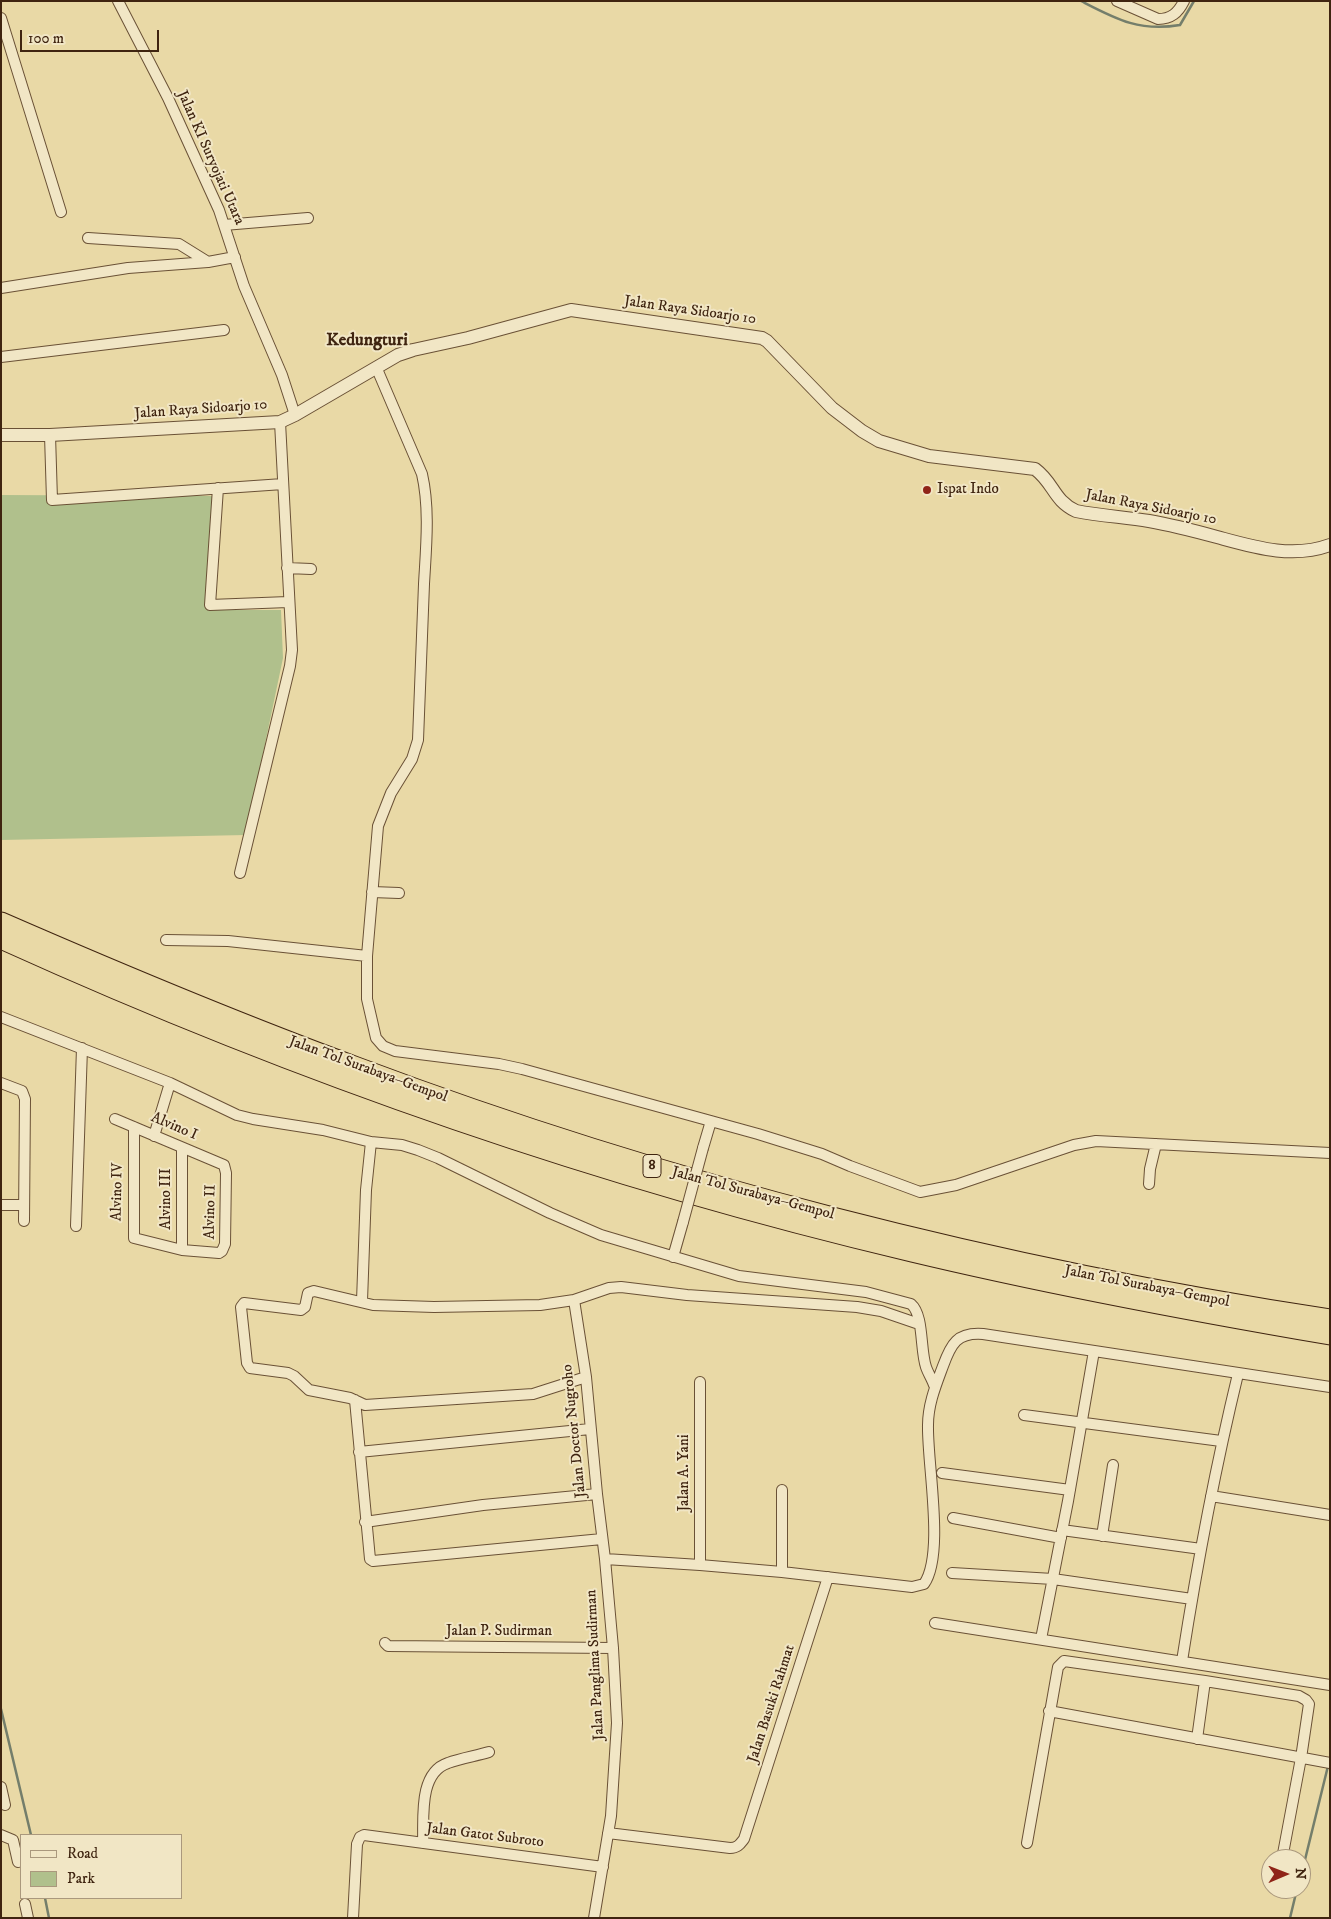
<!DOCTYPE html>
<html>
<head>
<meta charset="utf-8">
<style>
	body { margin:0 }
	#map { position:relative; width:1331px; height:1919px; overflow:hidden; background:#e9d9a6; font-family:"IM FELL DW Pica",serif }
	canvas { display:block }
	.frame { position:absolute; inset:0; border:2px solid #3f2410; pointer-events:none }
	.legend { position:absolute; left:20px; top:1834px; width:162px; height:65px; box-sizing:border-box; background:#f1e6c5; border:1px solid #aa987d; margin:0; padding:6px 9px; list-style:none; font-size:15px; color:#3f2410 }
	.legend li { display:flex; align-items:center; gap:10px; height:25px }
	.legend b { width:25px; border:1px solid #aa987d }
	.north { position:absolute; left:1261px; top:1849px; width:50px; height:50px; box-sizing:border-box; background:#f1e6c5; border:1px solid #aa987d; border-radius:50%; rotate:89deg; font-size:14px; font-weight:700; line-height:20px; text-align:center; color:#3f2410 }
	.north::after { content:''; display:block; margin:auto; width:18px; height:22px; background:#8f2418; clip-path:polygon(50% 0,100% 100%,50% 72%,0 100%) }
	.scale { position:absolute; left:20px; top:30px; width:139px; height:22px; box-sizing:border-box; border:2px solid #3f2410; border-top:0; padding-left:6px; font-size:15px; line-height:18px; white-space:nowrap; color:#3f2410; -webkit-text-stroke:4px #f1e6c5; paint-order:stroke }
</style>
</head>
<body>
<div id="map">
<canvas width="1331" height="1919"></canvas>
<div class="frame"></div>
<ul class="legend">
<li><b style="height:6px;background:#f1e6c5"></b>Road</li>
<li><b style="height:14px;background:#b0c08c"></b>Park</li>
</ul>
<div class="north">N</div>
<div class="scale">100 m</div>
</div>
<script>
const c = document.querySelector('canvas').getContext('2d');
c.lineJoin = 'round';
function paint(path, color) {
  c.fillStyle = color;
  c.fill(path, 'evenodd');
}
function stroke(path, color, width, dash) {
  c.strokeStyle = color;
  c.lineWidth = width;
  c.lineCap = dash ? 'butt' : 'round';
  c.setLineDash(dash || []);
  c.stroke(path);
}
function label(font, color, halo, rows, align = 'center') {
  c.font = font + ' "IM FELL DW Pica",serif';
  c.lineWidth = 4;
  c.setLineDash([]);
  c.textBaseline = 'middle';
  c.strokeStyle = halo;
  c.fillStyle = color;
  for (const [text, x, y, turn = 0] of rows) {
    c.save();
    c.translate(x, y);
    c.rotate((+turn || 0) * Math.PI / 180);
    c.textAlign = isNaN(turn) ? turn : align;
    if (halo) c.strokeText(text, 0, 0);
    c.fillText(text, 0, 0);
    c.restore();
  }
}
paint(new Path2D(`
	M1,495L215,496L207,610H281L283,658L246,835L1,840Z`), '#b0c08c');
stroke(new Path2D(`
	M1081,1C1116,19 1139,32 1180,25L1194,1
	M1,1709L31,1835
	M1301,1876L1328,1766
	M45,1898L49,1918
	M1290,1918L1297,1889`), '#747e6b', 2.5);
const minor = new Path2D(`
	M118,1L168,98L219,210L244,286L282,375L295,415
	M1117,1L1158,19C1171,19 1178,13 1184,1
	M1,18L61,212
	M224,225L308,218
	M88,238L179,244L208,262
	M1,288L128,268L208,262L235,257
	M1,357L224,330
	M377,369L422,474C430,509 426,548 424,584C422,636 420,688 418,740L412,759L391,793L378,826L367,956V999L376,1038L383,1046L395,1051L499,1064L522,1069L758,1134L822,1154L850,1166L920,1192L956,1185L1074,1145L1096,1141L1330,1153
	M50,435L52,500L283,484
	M218,488L210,605L288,602
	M287,568L311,569
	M240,873L290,666L292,650L280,422
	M372,892L399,893
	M166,940L228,941L367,956
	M1,1017L170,1083L237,1115L253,1119L323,1130L371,1142L402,1145L418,1150L438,1158L550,1213L601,1235L739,1276L866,1292L911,1304C924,1315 920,1350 926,1367C928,1373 932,1379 934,1385
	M1,1083L22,1091L25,1099L24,1221
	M115,1119L224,1165L226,1173L225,1244L222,1251L219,1253L182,1250L134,1238V1127
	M154,1136L170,1083
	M703,1148L711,1121
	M1149,1184L1150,1169L1156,1144
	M1,1205H24
	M76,1226L82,1048
	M182,1250V1148
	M673,1257L683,1222
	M574,1300L586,1377L597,1494L605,1559L613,1648L617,1723L611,1816L594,1918
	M362,1301L366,1190L371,1142
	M586,1377L533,1394L365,1405L350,1398L309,1390L294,1376L288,1373L250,1368L247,1363L241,1307L244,1303L301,1310L305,1307L308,1293L314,1291L373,1305L434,1307L540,1305L574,1300L609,1288L621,1287L687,1295L857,1307L881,1311L919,1324
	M700,1382V1565
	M355,1400L370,1559L373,1561L602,1539
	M1024,1415L1221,1441
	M359,1452L590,1429
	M942,1473L1070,1490
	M1211,1496L1330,1515
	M953,1518L1061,1538
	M365,1522L483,1505L597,1494
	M1062,1530L1201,1549
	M1102,1536L1113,1465
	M605,1559L700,1565L782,1572L912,1587L924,1584C945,1554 927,1464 928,1425C928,1404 936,1385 943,1366C951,1344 957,1332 983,1334L1330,1387
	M782,1572V1490
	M952,1573L1053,1579L1192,1599
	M935,1623L1330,1685
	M1041,1639L1068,1501L1094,1351
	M385,1643L388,1646L613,1648
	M1182,1661C1197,1565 1215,1469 1238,1374
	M1049,1711L1330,1763
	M1197,1739L1205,1681
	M1,1787L5,1805
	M608,1833L730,1848C738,1848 740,1844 744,1839L828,1577
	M1,1835L13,1840L18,1862
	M423,1843C424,1819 418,1773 448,1763C461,1758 476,1756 489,1752
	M1027,1843L1058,1667L1064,1661L1205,1681L1299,1696L1306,1700L1309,1704L1301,1758L1282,1859
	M25,1904L28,1918
	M353,1918L357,1844L360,1837L364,1835L603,1867`);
const tertiary = new Path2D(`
	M1,435H50L280,422L295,415L398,355L413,350L468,338L571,310L762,338L767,341L832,408L862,431L879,441L929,456L1035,469C1054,483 1053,500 1076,511C1101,516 1125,517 1149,521C1172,525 1195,531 1217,537C1254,547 1292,559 1330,545`);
const motorway = new Path2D(`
	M1,922C118,973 237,1023 357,1067C668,1184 1002,1269 1330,1319
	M1,939C294,1072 599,1178 912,1252C1050,1285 1190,1311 1330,1335`);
stroke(minor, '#6a5136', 12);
stroke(tertiary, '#6a5136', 14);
stroke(motorway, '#3f2410', 21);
stroke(minor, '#f1e6c5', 10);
stroke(tertiary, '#f1e6c5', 12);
stroke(motorway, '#e9d9a6', 19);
const minorBridge = new Path2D(`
	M683,1222L703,1148`);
stroke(minorBridge, '#6a5136', 12, []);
stroke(minorBridge, '#f1e6c5', 10);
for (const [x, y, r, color] of [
	[927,490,5,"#8f2418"]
]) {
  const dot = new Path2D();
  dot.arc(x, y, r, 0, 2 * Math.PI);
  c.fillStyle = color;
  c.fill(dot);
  stroke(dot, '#f1e6c5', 2);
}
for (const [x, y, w] of [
	[652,1166,18]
]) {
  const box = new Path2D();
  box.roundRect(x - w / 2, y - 11.5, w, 23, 4);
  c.fillStyle = '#f1e6c5';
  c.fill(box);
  stroke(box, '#3f2410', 1);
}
label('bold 14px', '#3f2410', null, [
	["8",652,1166]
]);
label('15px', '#3f2410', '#f1e6c5', [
	["Jalan KI Suryojati Utara",210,158,66],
	["Jalan Raya Sidoarjo 10",690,311,8],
	["Jalan Raya Sidoarjo 10",201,410,-4],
	["Jalan Raya Sidoarjo 10",1151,508,11],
	["Jalan Tol Surabaya–Gempol",368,1070,20],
	["Alvino I",174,1127,23],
	["Alvino IV",118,1192,-89],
	["Jalan Tol Surabaya–Gempol",753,1194,15],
	["Alvino III",167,1199,-90],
	["Alvino II",211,1212,-89],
	["Jalan Tol Surabaya–Gempol",1147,1287,11],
	["Jalan Doctor Nugroho",575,1431,-96],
	["Jalan A. Yani",685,1473,-90],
	["Jalan P. Sudirman",499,1632],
	["Jalan Panglima Sudirman",596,1665,-93],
	["Jalan Basuki Rahmat",772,1704,-72],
	["Jalan Gatot Subroto",485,1836,7]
]);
label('15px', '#3f2410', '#f1e6c5', [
	["Ispat Indo",937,490]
], 'left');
label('bold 18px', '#3f2410', '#f1e6c5', [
	["Kedungturi",367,341]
]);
</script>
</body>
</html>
